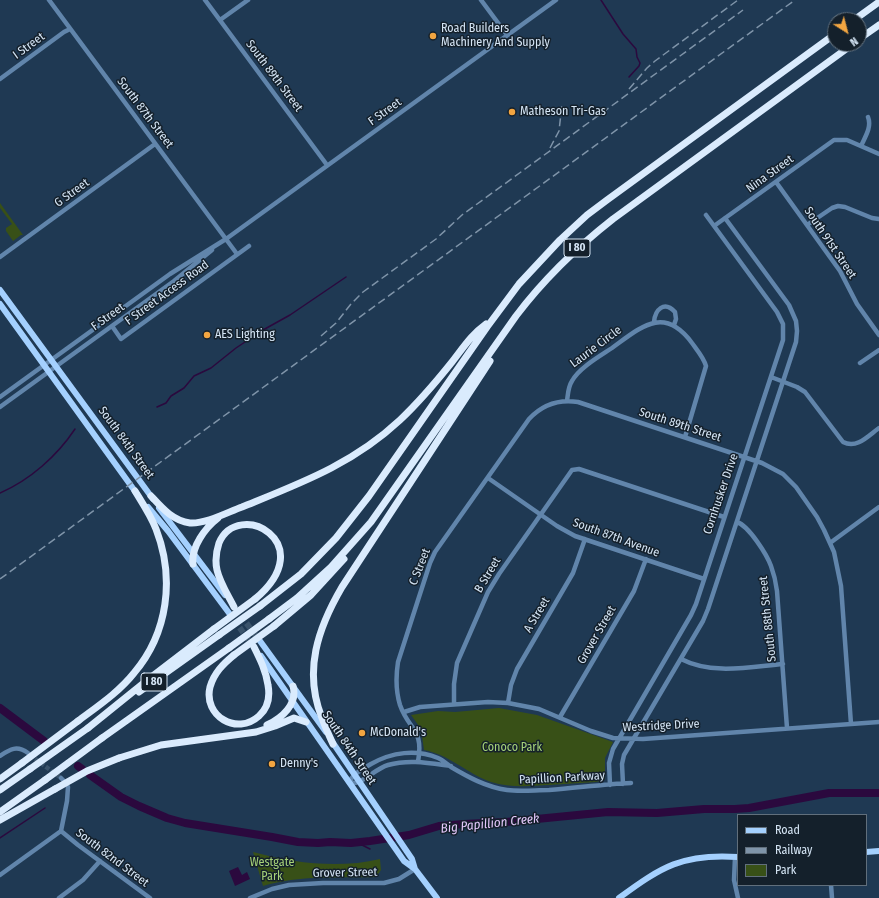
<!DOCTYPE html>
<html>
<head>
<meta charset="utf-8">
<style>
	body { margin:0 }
	#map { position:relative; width:879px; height:898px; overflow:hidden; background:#1f3953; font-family:"Fira Sans Condensed",sans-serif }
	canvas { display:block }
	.legend { position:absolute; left:737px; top:814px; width:130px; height:72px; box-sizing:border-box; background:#14202b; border:1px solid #616f7c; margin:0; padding:5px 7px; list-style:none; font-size:12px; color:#d5e5f5 }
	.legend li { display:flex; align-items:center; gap:8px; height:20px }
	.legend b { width:20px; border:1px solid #616f7c }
	.north { position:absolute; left:827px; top:12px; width:40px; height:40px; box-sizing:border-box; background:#14202b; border:1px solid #616f7c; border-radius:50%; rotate:144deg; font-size:11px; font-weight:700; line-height:16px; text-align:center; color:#d5e5f5 }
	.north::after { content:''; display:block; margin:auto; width:14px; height:18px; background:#f2a541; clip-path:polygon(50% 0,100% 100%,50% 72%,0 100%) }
</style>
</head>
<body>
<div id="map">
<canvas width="879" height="898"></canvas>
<ul class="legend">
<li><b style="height:5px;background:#a4d0fe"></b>Road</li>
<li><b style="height:5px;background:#7f94a9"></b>Railway</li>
<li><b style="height:11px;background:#385017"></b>Park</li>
</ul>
<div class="north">N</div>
</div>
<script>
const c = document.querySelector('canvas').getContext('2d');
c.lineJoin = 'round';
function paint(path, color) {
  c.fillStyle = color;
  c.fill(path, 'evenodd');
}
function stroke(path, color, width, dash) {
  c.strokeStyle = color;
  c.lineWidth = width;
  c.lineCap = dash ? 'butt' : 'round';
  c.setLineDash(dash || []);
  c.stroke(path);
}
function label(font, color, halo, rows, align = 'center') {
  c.font = font + ' "Fira Sans Condensed",sans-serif';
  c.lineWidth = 3;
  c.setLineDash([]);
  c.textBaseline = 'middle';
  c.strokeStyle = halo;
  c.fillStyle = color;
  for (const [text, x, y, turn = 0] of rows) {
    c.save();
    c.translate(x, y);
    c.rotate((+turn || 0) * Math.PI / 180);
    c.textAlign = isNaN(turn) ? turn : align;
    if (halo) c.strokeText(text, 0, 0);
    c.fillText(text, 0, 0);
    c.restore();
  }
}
paint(new Path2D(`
	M0,203L23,235H21L13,241L6,231V228L12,224L0,208Z
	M499,708L537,715L613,742L605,758V778L604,780L596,782C580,783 565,784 549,785C529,786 510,788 491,782C466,773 450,755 424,750L421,729L411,715L438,711L455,712Z
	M253,852C294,863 338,869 380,859L381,870L376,877C338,878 300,875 263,886Z`), '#385017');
paint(new Path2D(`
	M238,867L242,875L247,872L250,879L235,886L229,871Z`), '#2b093e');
stroke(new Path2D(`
	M601,0L623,34L636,49L637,57L640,63L639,66L629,77
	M157,407L166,403L171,396L184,388L194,376L211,368L236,348L263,330L290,315L346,277
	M0,493C30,480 57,456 75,429
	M0,838L45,808
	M358,843L370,849`), '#2b093e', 1.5);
stroke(new Path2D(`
	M0,708L44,741
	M78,766L82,769
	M90,775L121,797L139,806L167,818L185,823L272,837L298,842L318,843L330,842L351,843L370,841L409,835L439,826L464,824L506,822L608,812L657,813L704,809H735L749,808L829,793H879`), '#2b093e', 8);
stroke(new Path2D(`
	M30,755L61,778`), '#3a536b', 4.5, [4.5, 2]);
stroke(new Path2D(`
	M229,613L253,646
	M241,616L260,641`), '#3a536b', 6, [6, 3]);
stroke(new Path2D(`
	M49,0L237,254
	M205,0L327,165
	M481,0L507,35
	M220,20L248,0
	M0,79L64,32L70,29
	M861,146C865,137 872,127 868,117
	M776,182L840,271L857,304L879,335
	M807,225L832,208L838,206L845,207L872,218L879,219
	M714,226L834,140H847L879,154
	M0,257L155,144
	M654,322C655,310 664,300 675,312L676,319L674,325
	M112,326L121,339L249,246
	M860,363L879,350
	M771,377L797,387L805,392L843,442C857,449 868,436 879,428
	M0,397L170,274L226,239L556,0
	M567,401C568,394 568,387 572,381C579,368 600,356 612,348C641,327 664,305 692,343C697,350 704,358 706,366L685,437
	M0,407L174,281L212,250
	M488,478L557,526L575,536L704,579
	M737,522C749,526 767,555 771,566C774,574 776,583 777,591L787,728
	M830,543L879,507
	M681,659C712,675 749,667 783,664
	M508,703L511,685L517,669L573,573L585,539
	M454,704V684L457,663L488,592L499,574L572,470L579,469L724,517
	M404,712L420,707L488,702L508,703L539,709L591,731L613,738L643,739L879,722
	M560,717L634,591L646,559
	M0,756C10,749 17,745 28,753
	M418,762C424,728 409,731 400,705C396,692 396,675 398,662L430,563L435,552L529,419C542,405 559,399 578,402L762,463L783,474L796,487L817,517L824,530L834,552L841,586L851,724
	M451,766C429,763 409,759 388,765C374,769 363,785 349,783C352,774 363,769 371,764C392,752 416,749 438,758C443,760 447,764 451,767C468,777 486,787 507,790C521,792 535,790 549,790C577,788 604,784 631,783
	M61,778L63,780
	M623,784L622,764L624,755L703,621L708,609L796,342L797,331L796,321L789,305L725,218
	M610,785L609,763L613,749L691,615L696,604L783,340V324L777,312L706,215
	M61,831L78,845L150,898
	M61,831L67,801L68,787
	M735,857L734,880L738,898
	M0,875L61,831
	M831,885L832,898
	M59,898L83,880L100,861
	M250,898L272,889L289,885L323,883H384L399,879L415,869`), '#6185ab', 4.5);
stroke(new Path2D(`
	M0,290L153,499
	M0,304L137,494
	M148,507L168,531L229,613
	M159,508L225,595
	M260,641L326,732
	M261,656L404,861L415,869L437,898
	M331,740L412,859L415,869
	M866,852L879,851
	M619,898C661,867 683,853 738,857`), '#a4d0fe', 6);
stroke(new Path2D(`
	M854,20L879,2
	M859,39L879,25
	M151,496C162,508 173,521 190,523C206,524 228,512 242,507C301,483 353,464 400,420C419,402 436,382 452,362C463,348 472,334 486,324
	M193,564C191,547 205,528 218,518
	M260,606L301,574L336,538L369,496L487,327L519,284L560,240L587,215L607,200L835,34
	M234,607C228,595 220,583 217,570C215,561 216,552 219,543C238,498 322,543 255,599
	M269,619L297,598L331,567L371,522L516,316C544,279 576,248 613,219L853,44
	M274,626L311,595L344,559
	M234,655C223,664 214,673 210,687C203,716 237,736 259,716C268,708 270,696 268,685C266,671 260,659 254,647
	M139,692L219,635
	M78,721C98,706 119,692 134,673C168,633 175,578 156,529C151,516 143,504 135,491
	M267,725C282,718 298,704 293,686
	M88,728L150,678L214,629
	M102,738L229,648
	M333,744C329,735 325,727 322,718C303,671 318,628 342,587L490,361
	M119,758L161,745L256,732L275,726L294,718L306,722
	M0,779L22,763
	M0,790L30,769
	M0,812L45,780
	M0,820L55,789`), '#daebfd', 7);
stroke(new Path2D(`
	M629,89L647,68L655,61L738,0
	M550,148L559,131L562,104
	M321,336L336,323L351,304L363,292L436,239L462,215L743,10
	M0,579L795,0`), '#7f94a9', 1.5, [8, 4]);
stroke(new Path2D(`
	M214,629L255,599
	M219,635L260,606
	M229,648L269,619
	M234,655L274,626
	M22,763L78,721
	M30,769L88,728
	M45,780L102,738
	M55,789L87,771L119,758`), '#daebfd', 7);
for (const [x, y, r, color] of [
	[433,36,4,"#f2a541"],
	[512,112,4,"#f2a541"],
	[207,335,4,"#f2a541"],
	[362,733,4,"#f2a541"],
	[272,764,4,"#f2a541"]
]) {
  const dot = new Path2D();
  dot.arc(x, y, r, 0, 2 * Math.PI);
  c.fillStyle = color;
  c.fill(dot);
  stroke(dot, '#14202b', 1.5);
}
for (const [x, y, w] of [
	[577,248,26],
	[154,682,26]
]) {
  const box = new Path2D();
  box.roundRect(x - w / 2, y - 9, w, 18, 3);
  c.fillStyle = '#14202b';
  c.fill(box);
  stroke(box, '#d5e5f5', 1);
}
label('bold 11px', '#d5e5f5', null, [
	["I 80",577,248],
	["I 80",154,682]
]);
label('12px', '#d5e5f5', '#14202b', [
	["Road Builders",441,29],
	["Machinery And Supply",441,43],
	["Matheson Tri-Gas",520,112],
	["AES Lighting",215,335],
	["McDonald's",370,733],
	["Denny's",280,764]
], 'left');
label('12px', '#d5e5f5', '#14202b', [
	["I Street",29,46,-36],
	["South 89th Street",274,76,53],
	["F Street",385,112,-36],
	["South 87th Street",145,113,53],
	["Nina Street",770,174,-36],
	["G Street",72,193,-36],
	["South 91st Street",830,243,56],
	["F Street Access Road",167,293,-36],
	["F Street",108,317,-36],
	["Laurie Circle",596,347,-37],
	["South 89th Street",680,425,18],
	["South 84th Street",126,443,54],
	["Cornhusker Drive",721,494,-71],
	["South 87th Avenue",616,538,20],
	["C Street",420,567,-68],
	["B Street",488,575,-59],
	["A Street",537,615,-59],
	["South 88th Street",768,619,-96],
	["Grover Street",597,635,-60],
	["Westridge Drive",661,726,-3],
	["South 84th Street",349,748,56],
	["Papillion Parkway",562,778,-3],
	["South 82nd Street",112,858,37],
	["Grover Street",345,873,-1]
]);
label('12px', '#a7d379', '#14202b', [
	["Conoco Park",512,748],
	["Westgate",272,863],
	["Park",272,877]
]);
label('italic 13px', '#e3c7fa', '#14202b', [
	["Big Papillion Creek",490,824,-6]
]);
</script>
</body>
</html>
